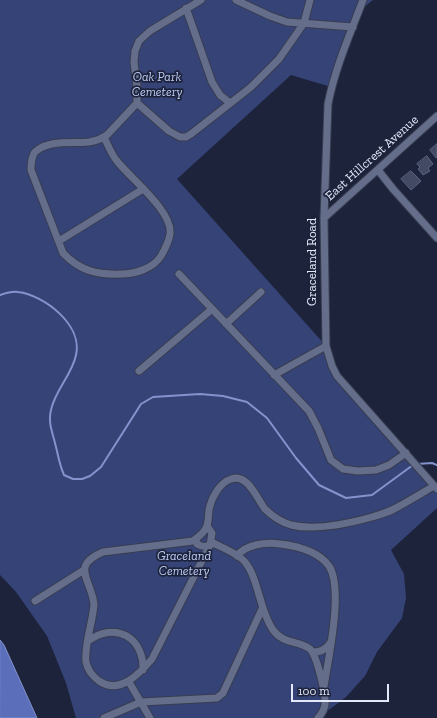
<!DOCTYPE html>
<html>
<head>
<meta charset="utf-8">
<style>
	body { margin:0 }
	#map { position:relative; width:437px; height:718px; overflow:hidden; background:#1d233b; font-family:"Zilla Slab",serif }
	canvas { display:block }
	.scale { position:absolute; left:291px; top:684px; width:98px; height:18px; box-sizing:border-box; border:2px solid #e4e9fa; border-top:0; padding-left:5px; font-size:12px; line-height:14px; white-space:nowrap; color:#e4e9fa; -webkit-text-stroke:3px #1d233b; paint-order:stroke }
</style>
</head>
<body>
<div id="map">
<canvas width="437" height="718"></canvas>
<div class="scale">100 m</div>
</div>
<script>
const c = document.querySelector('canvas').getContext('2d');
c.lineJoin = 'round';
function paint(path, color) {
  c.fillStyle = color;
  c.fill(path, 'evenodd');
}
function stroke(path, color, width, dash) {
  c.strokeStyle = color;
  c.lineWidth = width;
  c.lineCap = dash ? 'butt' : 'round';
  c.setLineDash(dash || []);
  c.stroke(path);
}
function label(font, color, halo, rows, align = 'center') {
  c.font = font + ' "Zilla Slab",serif';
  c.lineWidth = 3.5;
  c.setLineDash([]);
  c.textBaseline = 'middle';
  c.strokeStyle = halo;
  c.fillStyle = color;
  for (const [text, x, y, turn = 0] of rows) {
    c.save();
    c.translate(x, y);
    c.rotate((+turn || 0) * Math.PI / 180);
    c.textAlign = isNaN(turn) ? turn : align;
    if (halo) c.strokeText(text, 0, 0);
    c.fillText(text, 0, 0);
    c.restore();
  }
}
paint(new Path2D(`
	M0,0H373L358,12L331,87L291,75L177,179L326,346L332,366L437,489V508L391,550L404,574L406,598L402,618L377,652L365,676L346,697L318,718H76L66,683L47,636L16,592L0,575Z`), '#364376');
const water = new Path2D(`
	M0,640L4,645L37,718H0Z`);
paint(water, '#5b6eba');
stroke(water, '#8493cd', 1);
stroke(new Path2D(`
	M0,295C6,293 12,291 18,292C44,295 83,325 76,355C72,375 55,390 51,410C48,422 52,431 55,443C58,454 59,464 64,475L73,479H82L90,476L101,467L141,404L153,397L200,394L223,396L247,402L267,418L296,458L319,485L346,498L372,495L413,465
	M417,464L432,463L437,465`), '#8493cd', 2);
const building = new Path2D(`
	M437,144V157L436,158L430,150Z
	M427,156L433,164L428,168L430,171L423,175L418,169L420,167L417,164Z
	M411,171L421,181L411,190L401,179Z`);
paint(building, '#424a64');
stroke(building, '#5b637f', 1);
const minor = new Path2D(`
	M201,0L150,31L139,41L135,51L134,62L137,87V103L169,131L180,137H186L191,134L251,87L279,59L304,23L310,0
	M236,0L270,16L287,22L353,27
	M363,0C350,34 335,68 328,104L324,218L326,346L332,366L337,376L437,489
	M186,8L212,82L220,95L230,103
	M104,137C108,145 111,154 117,161C130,178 173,211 170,234C169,242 165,249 161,256C153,269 134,274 121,274C97,275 80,271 63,253L31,170C31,165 31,157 35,152C49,139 72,144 89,142C96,141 101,139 107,135L137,103
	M378,170L393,189L437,238
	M324,218L437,116
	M59,241L143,189
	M179,274L309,411L318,428L331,460L343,469L358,471L376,470L389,465L406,453
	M226,324L261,292
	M139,371L212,309
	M274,375L326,346
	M207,526L212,533L210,545L152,659C139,674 120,695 99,681C92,676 88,671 86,662C84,644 93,622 94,604C91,579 70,566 103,552L193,541C198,537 203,534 206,528C209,522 208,517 209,510C211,499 219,483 231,479C248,473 257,499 265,509C272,516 281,522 291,525C316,531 347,524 372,517C378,515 386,513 392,510C406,503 420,494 434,486
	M196,539L197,544C202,547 205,547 210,545
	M211,542C221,547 239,554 245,562C259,579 259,610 273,630C284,645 299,640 310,649C317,656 326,694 325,705C324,710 322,714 318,718
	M237,556C246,544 266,542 280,544C297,546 318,551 329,566C344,589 328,659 324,687
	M35,601L84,570
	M88,641C115,621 144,637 143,670
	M313,652C322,652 326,649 331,642
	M129,682L150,718
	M104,718L141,702L217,698L223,693L262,609`);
stroke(minor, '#383d51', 9);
stroke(minor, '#646d89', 7);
label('italic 13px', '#bdcbf4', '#1d233b', [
	["Oak Park",157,77],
	["Cemetery",157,92],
	["Graceland",184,556],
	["Cemetery",184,571]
]);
label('13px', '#e4e9fa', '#1d233b', [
	["East Hillcrest Avenue",372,158,-42],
	["Graceland Road",312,262,-90]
]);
</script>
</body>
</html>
